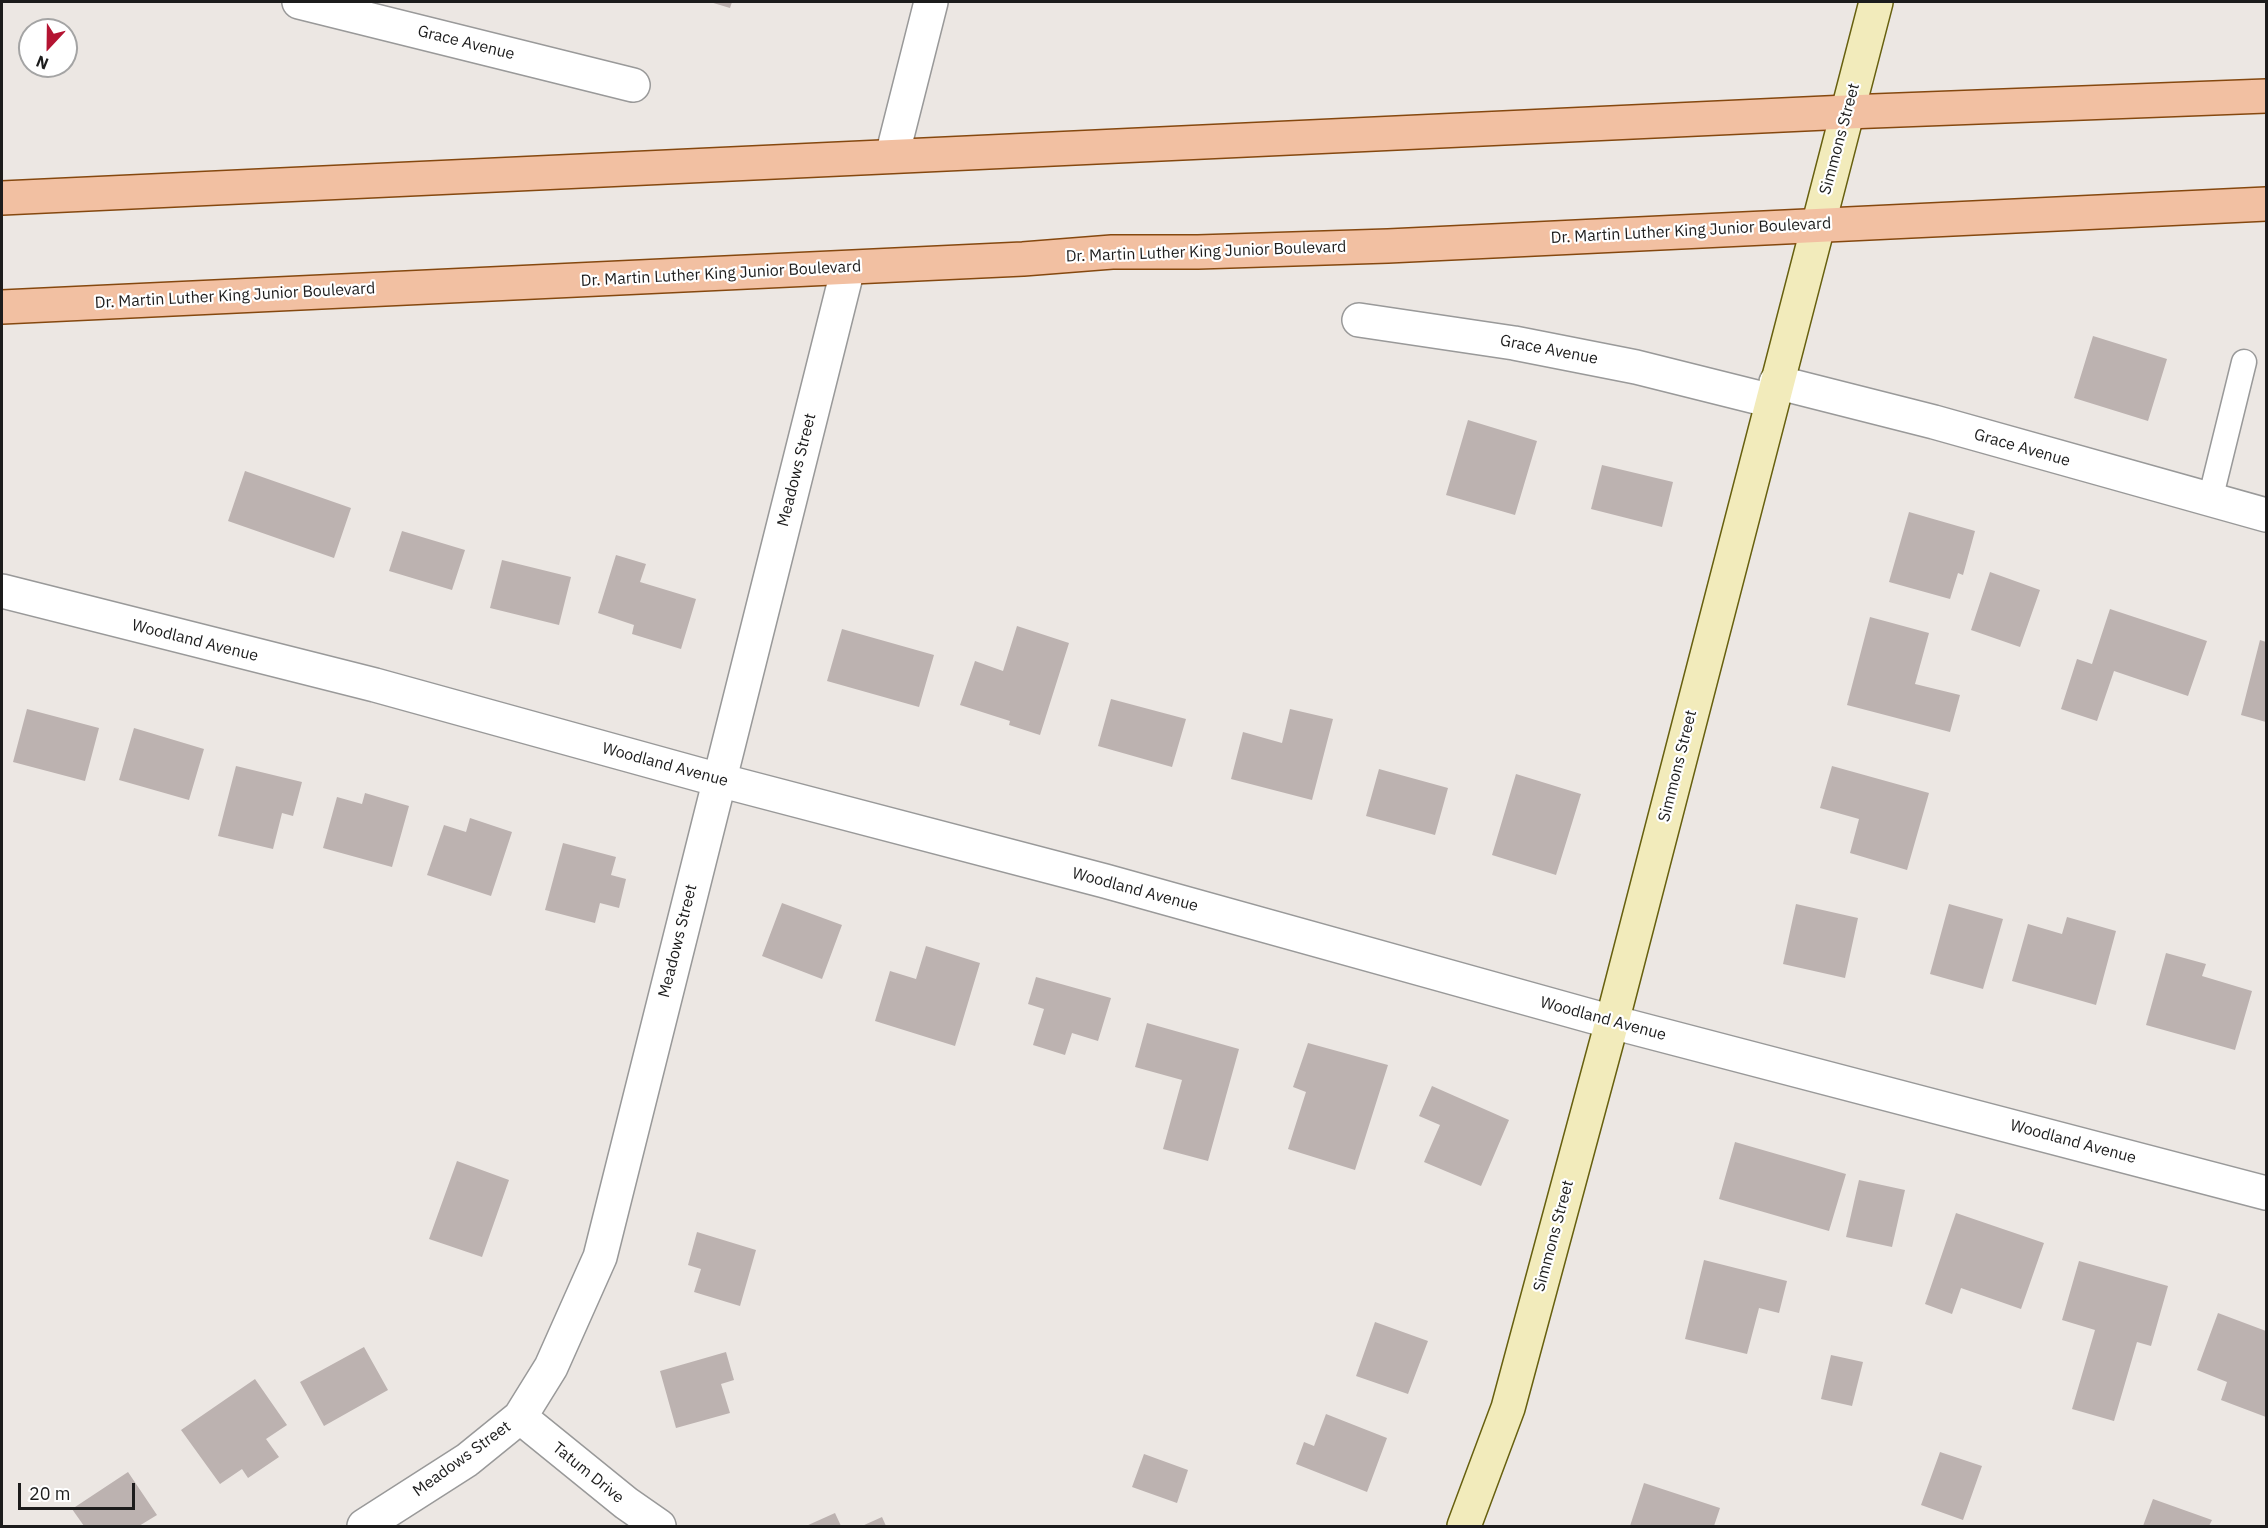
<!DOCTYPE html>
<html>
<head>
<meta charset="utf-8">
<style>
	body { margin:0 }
	#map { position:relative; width:2268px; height:1528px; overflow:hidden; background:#ece7e3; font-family:"IBM Plex Sans",sans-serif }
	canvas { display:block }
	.frame { position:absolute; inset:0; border:3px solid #1c1c1c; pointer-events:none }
	.north { position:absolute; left:18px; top:18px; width:60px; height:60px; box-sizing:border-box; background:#fff; border:2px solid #a4a4a4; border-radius:50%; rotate:202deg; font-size:16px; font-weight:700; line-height:24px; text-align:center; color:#1c1c1c }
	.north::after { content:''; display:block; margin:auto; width:21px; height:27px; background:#b41432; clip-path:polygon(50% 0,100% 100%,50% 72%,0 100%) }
	.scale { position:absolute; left:18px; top:1483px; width:117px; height:27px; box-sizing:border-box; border:3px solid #1c1c1c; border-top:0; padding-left:8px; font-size:18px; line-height:21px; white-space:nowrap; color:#1c1c1c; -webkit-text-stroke:4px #fff; paint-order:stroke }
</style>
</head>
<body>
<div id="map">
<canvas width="2268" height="1528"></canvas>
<div class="frame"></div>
<div class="north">N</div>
<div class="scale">20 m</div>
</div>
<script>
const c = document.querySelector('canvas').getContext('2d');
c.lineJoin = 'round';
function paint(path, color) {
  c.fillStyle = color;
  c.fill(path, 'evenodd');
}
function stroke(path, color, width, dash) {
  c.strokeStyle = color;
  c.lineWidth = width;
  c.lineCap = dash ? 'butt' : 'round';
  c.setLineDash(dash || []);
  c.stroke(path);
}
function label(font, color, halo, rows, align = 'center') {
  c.font = font + ' "IBM Plex Sans",sans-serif';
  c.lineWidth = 4.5;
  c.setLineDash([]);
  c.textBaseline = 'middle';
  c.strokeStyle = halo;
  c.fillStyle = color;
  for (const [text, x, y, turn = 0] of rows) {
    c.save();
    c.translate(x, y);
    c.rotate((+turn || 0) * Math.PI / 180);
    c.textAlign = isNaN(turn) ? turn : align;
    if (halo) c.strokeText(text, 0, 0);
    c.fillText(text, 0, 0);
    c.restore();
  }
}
paint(new Path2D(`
	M710,2H732L730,8Z
	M2093,336L2167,359L2148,421L2074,398Z
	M1468,420L1537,441L1515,515L1446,495Z
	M1602,465L1673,482L1662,527L1591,509Z
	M245,471L351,508L334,558L228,521Z
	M1909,512L1975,531L1963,575L1958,573L1950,599L1889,582Z
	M402,531L465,550L452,590L389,571Z
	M616,555L646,564L640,582L696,599L681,649L632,634L634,625L598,613Z
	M502,560L571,577L559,625L490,608Z
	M1990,572L2040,590L2020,647L1971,630Z
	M2110,609L2207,641L2188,696L2114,671L2097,721L2061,709L2077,659L2092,664Z
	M1870,617L1929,633L1915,684L1960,695L1950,732L1847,705Z
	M1017,626L1069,643L1040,735L1009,725L1010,721L960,705L975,661L1003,671Z
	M842,629L934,655L919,707L827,681Z
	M2260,640L2266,642V722L2241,715Z
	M1111,699L1186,719L1172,767L1098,746Z
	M27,709L99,728L85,781L13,762Z
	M1290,709L1333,719L1312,800L1231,779L1243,732L1282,743Z
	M134,728L204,749L189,800L119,780Z
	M236,766L302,782L293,816L282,813L273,849L218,836Z
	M1832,766L1929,793L1907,870L1850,853L1859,819L1820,808Z
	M1379,769L1448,788L1435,835L1366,816Z
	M1516,774L1581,794L1556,875L1492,855Z
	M365,793L409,806L392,867L323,848L337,797L362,804Z
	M470,818L512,832L491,896L427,875L444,825L466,832Z
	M563,843L616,857L611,875L626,879L619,908L600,903L595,923L545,910Z
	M782,903L842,925L822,979L762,956Z
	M1796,904L1858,918L1845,978L1783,964Z
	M1949,904L2003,919L1983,989L1930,974Z
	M2067,917L2116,931L2096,1005L2012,981L2028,924L2062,934Z
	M926,946L980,963L955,1046L875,1021L890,971L916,979Z
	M2166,953L2206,964L2202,976L2252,991L2235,1050L2146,1025Z
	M1036,977L1111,998L1098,1041L1072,1033L1065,1055L1033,1045L1044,1009L1028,1004Z
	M1147,1023L1239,1049L1208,1161L1163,1149L1182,1080L1135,1067Z
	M1308,1043L1388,1065L1355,1170L1288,1149L1306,1092L1293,1087Z
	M1432,1086L1509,1120L1481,1186L1424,1162L1440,1125L1419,1116Z
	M1735,1142L1846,1174L1829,1231L1719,1199Z
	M457,1161L509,1180L482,1257L429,1239Z
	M1859,1180L1905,1190L1892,1247L1846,1237Z
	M1956,1213L2044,1243L2021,1309L1961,1288L1952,1314L1925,1304Z
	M697,1232L756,1250L740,1306L694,1292L701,1269L688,1265Z
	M1704,1260L1787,1281L1779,1313L1759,1308L1747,1354L1685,1339Z
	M2079,1261L2168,1286L2151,1346L2137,1342L2114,1421L2072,1409L2095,1330L2062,1320Z
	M2218,1313L2266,1331V1417L2221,1400L2227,1382L2197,1370Z
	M1375,1322L1428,1341L1408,1394L1356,1376Z
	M364,1347L388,1390L324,1426L300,1382Z
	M726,1352L734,1380L721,1384L730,1413L676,1428L660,1371Z
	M1831,1355L1863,1362L1852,1406L1821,1399Z
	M255,1379L287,1425L266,1439L279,1457L248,1478L242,1469L220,1484L181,1430Z
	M1326,1414L1387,1438L1367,1492L1296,1464L1304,1442L1314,1446Z
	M1940,1452L1982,1466L1963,1520L1921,1505Z
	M1144,1454L1188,1470L1177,1503L1132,1487Z
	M128,1472L157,1515L139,1526H84L72,1509Z
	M1644,1483L1720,1508L1714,1526H1630Z
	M2153,1499L2212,1520L2209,1526H2143Z
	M835,1513L841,1526H806Z
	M882,1517L886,1526H862Z`), '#bcb2b0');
const lane = new Path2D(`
	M2210,500L2244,362`);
const street = new Path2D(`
	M299,2L633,85
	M892,156L931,2
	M1359,320L1514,343L1636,367L1772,401
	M1776,382L1934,422L2266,515
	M2,591L375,685L719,780L1105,881L1612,1022L2266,1193
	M520,1417L626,1503L659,1526
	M364,1526L467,1460L520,1417L551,1367L600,1257L848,268`);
const secondary = new Path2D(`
	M1464,1526L1508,1408L1612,1022L1876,2`);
const primary = new Path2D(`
	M2,198L1847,112L2266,96
	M2,307L1023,259L1112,252H1198L1388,246L2266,204`);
stroke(lane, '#999', 27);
stroke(street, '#999', 36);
stroke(secondary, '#67600f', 36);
stroke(primary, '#85480f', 36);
stroke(lane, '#fff', 24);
stroke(street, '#fff', 33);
stroke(secondary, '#f2ebbb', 33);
stroke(primary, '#f2c0a2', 33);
label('16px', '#1c1c1c', '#fff', [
	["Grace Avenue",466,43,14],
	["Simmons Street",1840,139,-75],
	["Dr. Martin Luther King Junior Boulevard",1691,231,-3],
	["Dr. Martin Luther King Junior Boulevard",1206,252,-2],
	["Dr. Martin Luther King Junior Boulevard",721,274,-3],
	["Dr. Martin Luther King Junior Boulevard",235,296,-3],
	["Grace Avenue",1549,350,11],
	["Grace Avenue",2022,448,16],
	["Meadows Street",797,470,-76],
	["Woodland Avenue",195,641,14],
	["Woodland Avenue",665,765,15],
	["Simmons Street",1678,766,-76],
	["Woodland Avenue",1135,890,15],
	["Meadows Street",678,941,-76],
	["Woodland Avenue",1603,1019,15],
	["Woodland Avenue",2073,1142,15],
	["Simmons Street",1554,1236,-75],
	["Meadows Street",462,1459,-36],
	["Tatum Drive",588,1473,39]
]);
</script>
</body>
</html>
